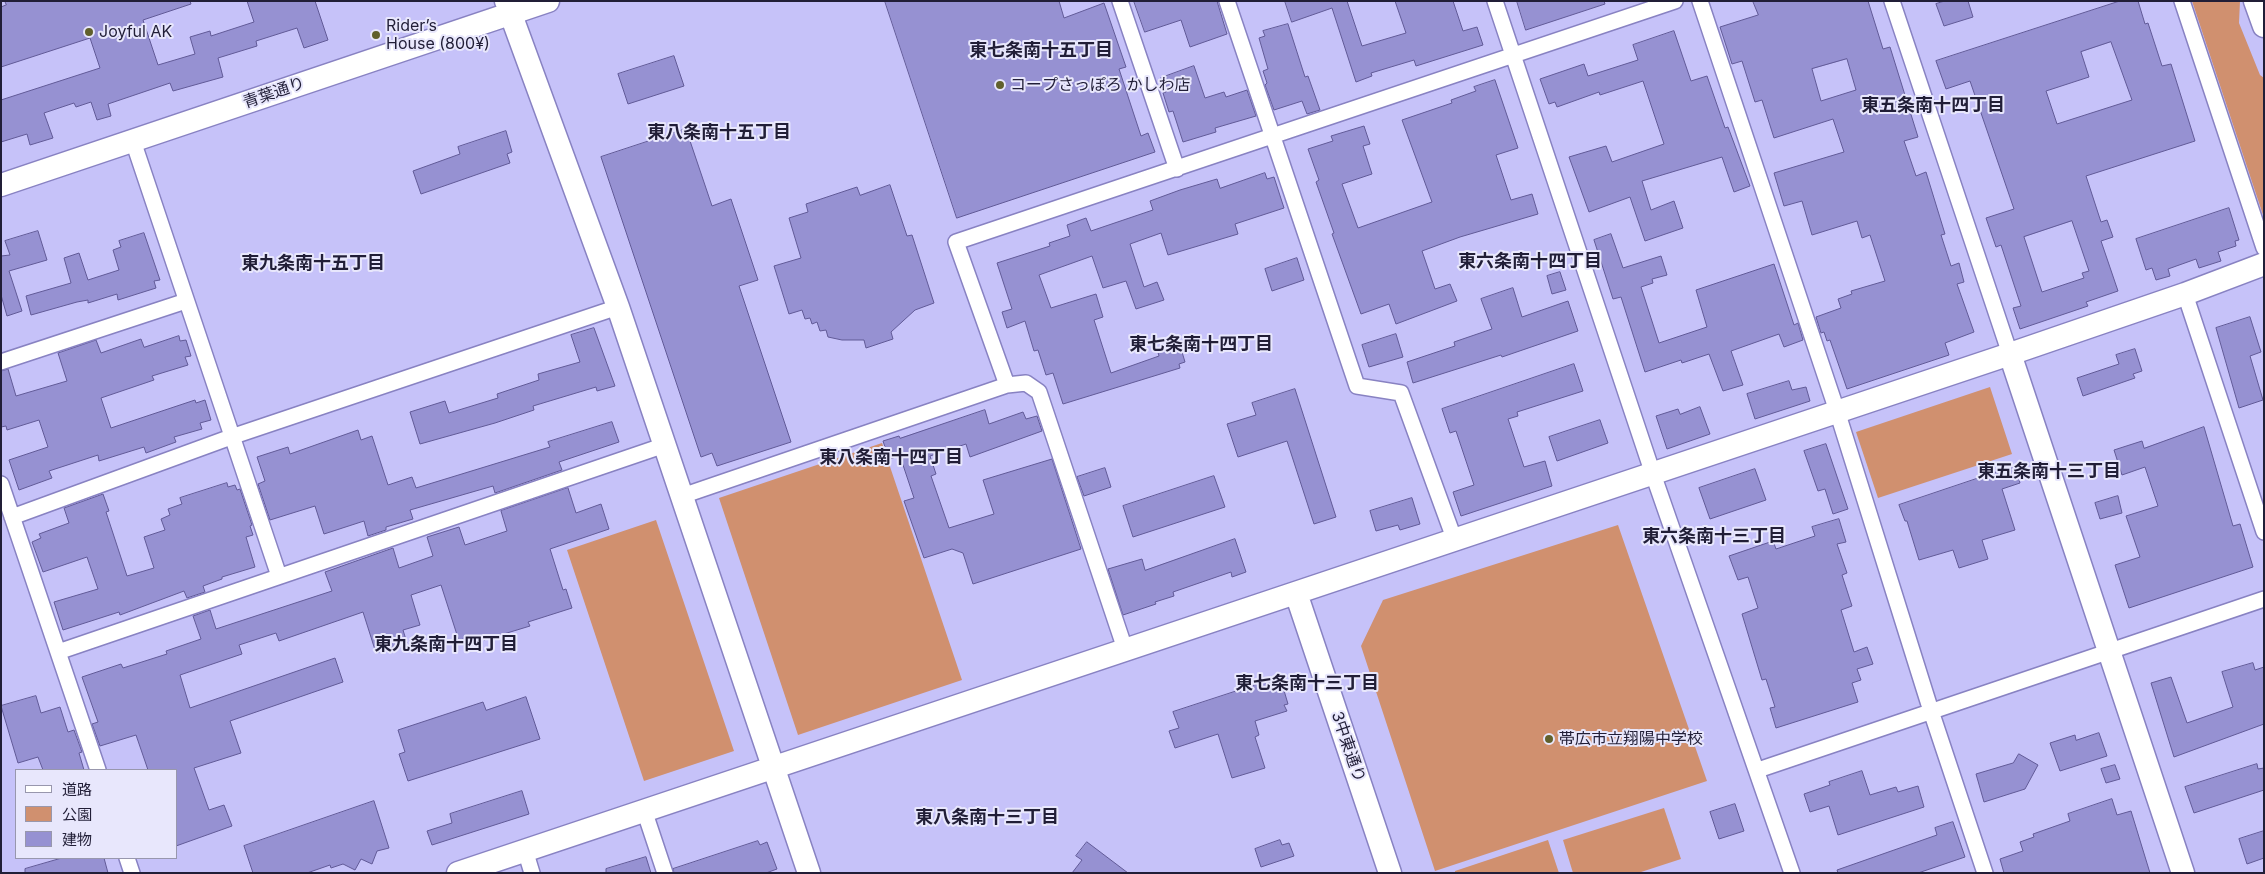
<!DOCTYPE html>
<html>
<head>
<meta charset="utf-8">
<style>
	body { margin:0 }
	#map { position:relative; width:2265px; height:874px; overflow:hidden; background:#c6c2f9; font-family:Inter,"Noto Sans JP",sans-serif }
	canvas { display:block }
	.frame { position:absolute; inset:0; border:2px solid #211e37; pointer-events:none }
	.legend { position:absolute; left:15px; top:769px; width:162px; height:90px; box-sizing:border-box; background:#e8e7fc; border:1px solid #9897ad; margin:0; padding:6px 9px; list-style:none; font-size:15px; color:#211e37 }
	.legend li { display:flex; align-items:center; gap:10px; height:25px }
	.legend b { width:25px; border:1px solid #9897ad }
</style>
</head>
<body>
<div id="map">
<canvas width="2265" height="874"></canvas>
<div class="frame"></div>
<ul class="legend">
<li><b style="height:6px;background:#fff"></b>道路</li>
<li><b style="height:14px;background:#d0906f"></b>公園</li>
<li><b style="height:14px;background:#9691d2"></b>建物</li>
</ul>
</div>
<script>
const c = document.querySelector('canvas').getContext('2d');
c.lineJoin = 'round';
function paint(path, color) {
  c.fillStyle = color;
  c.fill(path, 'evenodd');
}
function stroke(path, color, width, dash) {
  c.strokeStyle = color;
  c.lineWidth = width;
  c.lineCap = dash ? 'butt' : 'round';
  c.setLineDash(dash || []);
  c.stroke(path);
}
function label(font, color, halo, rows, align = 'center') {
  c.font = font + ' Inter,"Noto Sans JP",sans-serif';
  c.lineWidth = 4;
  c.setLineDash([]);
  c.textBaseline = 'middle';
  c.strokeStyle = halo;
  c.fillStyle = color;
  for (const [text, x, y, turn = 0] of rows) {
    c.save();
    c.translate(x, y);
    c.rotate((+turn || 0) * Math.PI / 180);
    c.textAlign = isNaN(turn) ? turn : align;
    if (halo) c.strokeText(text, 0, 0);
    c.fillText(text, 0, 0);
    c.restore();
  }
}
paint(new Path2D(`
	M2192,1H2240L2239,23L2260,75L2264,78V218Z
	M1990,387L2012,454L1878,498L1856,432Z
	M882,443L962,680L798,735L719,498Z
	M656,520L734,751L644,781L567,550Z
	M1618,525L1707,781L1435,871L1361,646L1383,600Z
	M1664,808L1681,859L1638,873H1573L1563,840Z
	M1548,840L1559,873H1455V871Z`), '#d0906f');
const building = new Path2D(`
	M5,1H190L191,4L143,20L158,65L195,54L190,37L210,31L211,36L254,22L247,1H315L328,40L304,48L297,28L256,41L257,46L218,58L223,77L173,91L170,83L108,104L111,116L97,120L91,102L76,107L74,103L44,113L53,138L30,145L27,134L1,142V100L100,68L90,38L1,67V7L6,5Z
	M885,1H1059L1064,18L1104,3L1126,67L1119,69L1141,136L1148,133L1155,152L957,218Z
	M1134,1H1217L1227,34L1190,47L1181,20L1145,32Z
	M1285,1H1347L1362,46L1406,33L1395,1H1453L1463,31L1477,27L1483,45L1416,66L1414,60L1371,73L1372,76L1356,82L1332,8L1292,22Z
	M1517,1H1604L1605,4L1526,30Z
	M1753,1H1868L1883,49L1890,47L1918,137L1904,141L1916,176L1926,172L1945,234L1941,235L1951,266L1959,263L1964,282L1957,284L1974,332L1945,343L1949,355L1847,389L1830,340L1827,341L1824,332L1821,333L1816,317L1841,308L1838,299L1852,294L1851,291L1885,281L1870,235L1862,238L1857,221L1812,235L1802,201L1784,206L1774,173L1844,152L1833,119L1774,138L1762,100L1755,102L1742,61L1732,64L1720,27L1758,15ZM1847,59L1856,90L1821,101L1812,69Z
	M1945,1H1968L1973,17L1944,26L1936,4Z
	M2120,1H2138L2145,24L2148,23L2162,66L2171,64L2195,141L2086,176L2101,222L2107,220L2113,237L2101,241L2118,291L2086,302L2088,306L2020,329L2013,308L2021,306L2001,245L1996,247L1986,218L2014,209L1970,81L1946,89L1936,61ZM2111,42L2132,100L2057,124L2046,91L2089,77L2081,52ZM2072,221L2089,271L2082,273L2084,278L2042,292L2024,237Z
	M1288,24L1305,77L1308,76L1320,110L1307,114L1302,101L1274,110L1265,85L1267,83L1263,71L1268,69L1259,38L1265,36L1263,31Z
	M1674,31L1691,81L1707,76L1725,128L1728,127L1750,186L1734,192L1722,157L1642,181L1651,210L1674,201L1683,228L1645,241L1630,197L1589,212L1569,157L1606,146L1612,162L1664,144L1643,81L1600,95L1599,92L1557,107L1555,102L1549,104L1540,79L1584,64L1588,76L1638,60L1633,45Z
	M674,56L684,86L628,104L618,74Z
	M1194,66L1205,98L1224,92L1226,97L1247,90L1256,116L1215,128L1216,132L1183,142L1173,111L1169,112L1163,93L1166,92L1161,78Z
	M1495,80L1518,148L1496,155L1511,200L1532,194L1538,214L1460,237L1422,251L1435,289L1450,284L1457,301L1396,324L1389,304L1361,314L1332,234L1334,233L1316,182L1319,180L1308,149L1333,141L1331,136L1364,126L1370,144L1363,146L1372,174L1342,184L1358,228L1432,202L1402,120L1452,103L1451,100L1476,91L1474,87Z
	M686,129L712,206L731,199L758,280L739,286L791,442L717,466L712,453L701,457L601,157Z
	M506,131L512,152L507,154L510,163L421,194L413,171L460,154L458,147Z
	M1265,173L1267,179L1274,177L1284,208L1235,224L1238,234L1168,255L1161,233L1130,244L1144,287L1157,282L1164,300L1136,309L1126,281L1103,288L1092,256L1039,275L1051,308L1096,294L1103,317L1094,320L1111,373L1159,356L1157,349L1179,342L1185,362L1179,364L1180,368L1063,404L1053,373L1046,375L1038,350L1034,351L1025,321L1007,328L1002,312L1012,309L997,263L1050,246L1049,243L1070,236L1067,225L1086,218L1091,231L1153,210L1150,201L1180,190L1217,179L1220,188Z
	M890,185L907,236L912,235L934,303L915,310L891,332L893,339L866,348L864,340H842L828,337L826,330L820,331L817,322L812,324L810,318L805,319L802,310L789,314L774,266L801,258L789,218L808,212L806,204L857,187L860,195Z
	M2229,208L2239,240L2235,241L2236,246L2218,252L2221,261L2199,268L2196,259L2168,269L2170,276L2156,280L2152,268L2146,270L2136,239Z
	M38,231L47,260L9,271L22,311L7,316L1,295V256L10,255L5,241Z
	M144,233L160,280L154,281L156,288L118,300L117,294L88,303V300L77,302L31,315L26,296L71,283L64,258L79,253L88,280L119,270L113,250L121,247L119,241Z
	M1611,234L1623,268L1661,256L1667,275L1652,279L1653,283L1641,287L1659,343L1707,327L1696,290L1774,264L1794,325L1798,323L1803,340L1784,347L1779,334L1731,351L1743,385L1723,391L1709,354L1682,363L1681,360L1645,372L1621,297L1613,299L1594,240Z
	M1297,258L1304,280L1272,291L1265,269Z
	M1560,272L1566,290L1552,294L1547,276Z
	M1513,288L1522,317L1568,301L1578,331L1502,357L1501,355L1413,383L1407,362L1455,346L1454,342L1492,329L1481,299Z
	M2250,317L2261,352L2250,356L2263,400L2239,408L2216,328Z
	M594,328L615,386L597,391L596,387L533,406L534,410L495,423L420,444L410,412L445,401L449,413L498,398L497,394L539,380L538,374L580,362L571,335Z
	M1396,334L1403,357L1369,367L1362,345Z
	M179,336L180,341L186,340L191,356L185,357L188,365L152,376L154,380L101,398L111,428L195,400L196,403L205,400L211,420L200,423L202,429L174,437L176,442L146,453L144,447L99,461L98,455L49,471L52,478L19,490L9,460L48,447L39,420L7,430L6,426L1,427V371L8,369L16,396L67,381L58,353L96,340L101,353L141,339L144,347Z
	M2135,349L2142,371L2133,374L2135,378L2083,396L2077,378L2119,364L2116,355Z
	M1574,364L1583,391L1517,412L1518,416L1508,419L1524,467L1545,461L1552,486L1461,516L1453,492L1474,485L1456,431L1450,433L1442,409Z
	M1789,381L1792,390L1806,387L1810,401L1755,419L1747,394Z
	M1295,389L1336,517L1314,524L1287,441L1238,457L1227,424L1256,415L1252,403Z
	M1700,407L1710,434L1667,449L1656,416L1678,409L1680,414Z
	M985,410L989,424L1023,412L1026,419L1037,416L1042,431L970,457L966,444L930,456L936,474L931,476L949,528L994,514L983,480L1052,459L1081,549L973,584L963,553L952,549L924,558L904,501L914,498L900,456L889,459L883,441L899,436L900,438Z
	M1600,420L1608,443L1557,461L1549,437Z
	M612,422L619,442L559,462L562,470L495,493L493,486L410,510L413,519L386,527V530L368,536L364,521L324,534L315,506L270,520L258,484L265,481L257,457L288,447L290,454L358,430L361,440L372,436L388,485L412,477L416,488L550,447L548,442Z
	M2204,427L2233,526L2240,524L2253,567L2129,608L2115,565L2140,557L2126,516L2158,506L2145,467L2122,475L2114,450L2142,441L2144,448Z
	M1826,444L1848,509L1833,514L1825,489L1818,491L1804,451Z
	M2015,466L2020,483L2002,489L2015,530L1982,540L1988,559L1959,568L1953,550L1919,560L1907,521H1905L1899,505Z
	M1105,468L1111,487L1084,496L1077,477Z
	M1755,469L1766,500L1710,519L1699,488Z
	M1214,476L1225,507L1133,537L1123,506Z
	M227,483L228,487L235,485L237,490L240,489L252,525L250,526L253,535L246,537L255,567L222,577V579L203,586L205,592L187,598L184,591L120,615L119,612L63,630L54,602L98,589L87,557L43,572L32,542L41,538L39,534L69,523L64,508L103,494L109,511L106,512L127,576L154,568L144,537L165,530L161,519L170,515L168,509L182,504L180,498Z
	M568,488L576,513L601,504L609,529L550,549L563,590L566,589L572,608L528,622L530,626L484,640L483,636L464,643L463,639L459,641L441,585L411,595L420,625L403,630L407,643L376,653L363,612L279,641L276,633L239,645L242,654L180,675L190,708L335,658L343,682L230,721L241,753L194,768L209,810L224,805L232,826L176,846V770H148L136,735L100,746L92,724L98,722L82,677L121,664L123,668L167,654L166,651L201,639L193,616L210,610L216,629L332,591L325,572L393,548L399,568L433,556L427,537L459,527L465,545L507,531L501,511Z
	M2118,496L2122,513L2100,519L2095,503Z
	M1412,498L1420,524L1400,530L1398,525L1376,531L1370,511Z
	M1839,519L1846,542L1837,544L1847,573L1842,575L1852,606L1841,610L1854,652L1867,647L1873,664L1857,669L1861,680L1852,683L1858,702L1776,728L1770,708L1775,707L1766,679L1762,680L1742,614L1758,608L1748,577L1738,580L1729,556L1773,541L1776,549L1815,536L1812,527Z
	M1235,539L1246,572L1232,577L1231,572L1173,592L1174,596L1155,602L1156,604L1123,615L1108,569L1142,559L1145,570Z
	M2253,663L2255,670L2264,667V724L2174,757L2151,683L2171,677L2187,723L2233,707L2222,672Z
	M1280,677L1288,704L1284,705L1287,711L1255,721L1259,735L1255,737L1265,768L1232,778L1218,734L1175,748L1169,731L1179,728L1173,712Z
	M36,696L41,713L60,707L68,732L74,730L82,752L79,753L84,770H43L38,757L18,763L1,706Z
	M526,697L540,739L408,781L399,754L405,752L398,730L483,702L486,710Z
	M2099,733L2107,756L2060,771L2050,743L2075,735L2076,740Z
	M2019,754L2038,765L2025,789L1984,802L1976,774L2013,763Z
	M2257,764L2258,769L2264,768V790L2194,813L2185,787Z
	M2115,765L2120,779L2106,783L2101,769Z
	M1862,771L1870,795L1896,787L1898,792L1918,786L1924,807L1838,835L1829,806L1810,812L1804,794L1830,785L1829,782Z
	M522,791L529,814L432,845L427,831L452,823L450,814Z
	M2112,799L2117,815L2131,811L2150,873H2004L2000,859L2023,851L2020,842L2034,837L2033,834L2070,821L2068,814Z
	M374,801L389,848L377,851L372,864L361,859L355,870L343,864L331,868L330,865L307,873H253L244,846Z
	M1735,804L1744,831L1719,839L1710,812Z
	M1953,822L1965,857L1918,873H1838L1837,870L1937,835L1935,828Z
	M2264,831V858L2247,864L2239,839Z
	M1280,840L1282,845L1289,843L1294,856L1261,867L1255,849Z
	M758,841L760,845L767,842L777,869L766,873H674L673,869Z
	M1087,842L1128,873H1072L1082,860L1076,856Z
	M646,857L651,873H606V869Z
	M62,858H104L108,873H25V869Z`);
paint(building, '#9691d2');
stroke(building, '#615a97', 1);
const street = new Path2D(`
	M1120,1L1177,169
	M1227,1L1357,386L1401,393L1455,541
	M1495,1L1653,474L1792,873
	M1700,1L1837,411L1931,711L1985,873
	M1892,1L2010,354
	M2182,1L2264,248
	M133,141L279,576
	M2185,294L2264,532
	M1,362L186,301
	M1,484L98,770
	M682,496L1007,385
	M12,517L231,437L618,307
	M1125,649L1039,392L1026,383L1007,385L956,242L1675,1
	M58,652L665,445
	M1758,770L2264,599
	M644,810L665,873
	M525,850L532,873
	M127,858L132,873`);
const secondary = new Path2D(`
	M506,1L618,307L809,873
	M2255,1L2264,26
	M1,185L548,1
	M2010,354L2183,873
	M1296,593L1390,873
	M458,873L2010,354L2185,294L2264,264`);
stroke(street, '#8882c2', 18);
stroke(secondary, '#8882c2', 25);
stroke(street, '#fff', 15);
stroke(secondary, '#fff', 22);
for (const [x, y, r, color] of [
	[89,32,5,"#61602c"],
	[376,35,5,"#61602c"],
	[1000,85,5,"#61602c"],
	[1549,739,5,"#61602c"]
]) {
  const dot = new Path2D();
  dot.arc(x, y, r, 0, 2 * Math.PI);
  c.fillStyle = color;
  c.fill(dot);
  stroke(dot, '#e8e7fc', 2);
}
label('16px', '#211e37', '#e8e7fc', [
	["Rider’s",386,26],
	["House (800¥)",386,44],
	["Joyful AK",99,32],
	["コープさっぽろ かしわ店",1010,85],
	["帯広市立翔陽中学校",1559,739]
], 'left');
label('16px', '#211e37', '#e8e7fc', [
	["青葉通り",274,93,-19],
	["3中東通り",1348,747,71]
]);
label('bold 18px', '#211e37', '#e8e7fc', [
	["東七条南十五丁目",1041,51],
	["東五条南十四丁目",1933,106],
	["東八条南十五丁目",719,133],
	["東六条南十四丁目",1530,262],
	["東九条南十五丁目",313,264],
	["東七条南十四丁目",1201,345],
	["東八条南十四丁目",891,458],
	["東五条南十三丁目",2049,472],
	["東六条南十三丁目",1714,537],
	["東九条南十四丁目",446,645],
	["東七条南十三丁目",1307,684],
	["東八条南十三丁目",987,818]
]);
</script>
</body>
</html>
